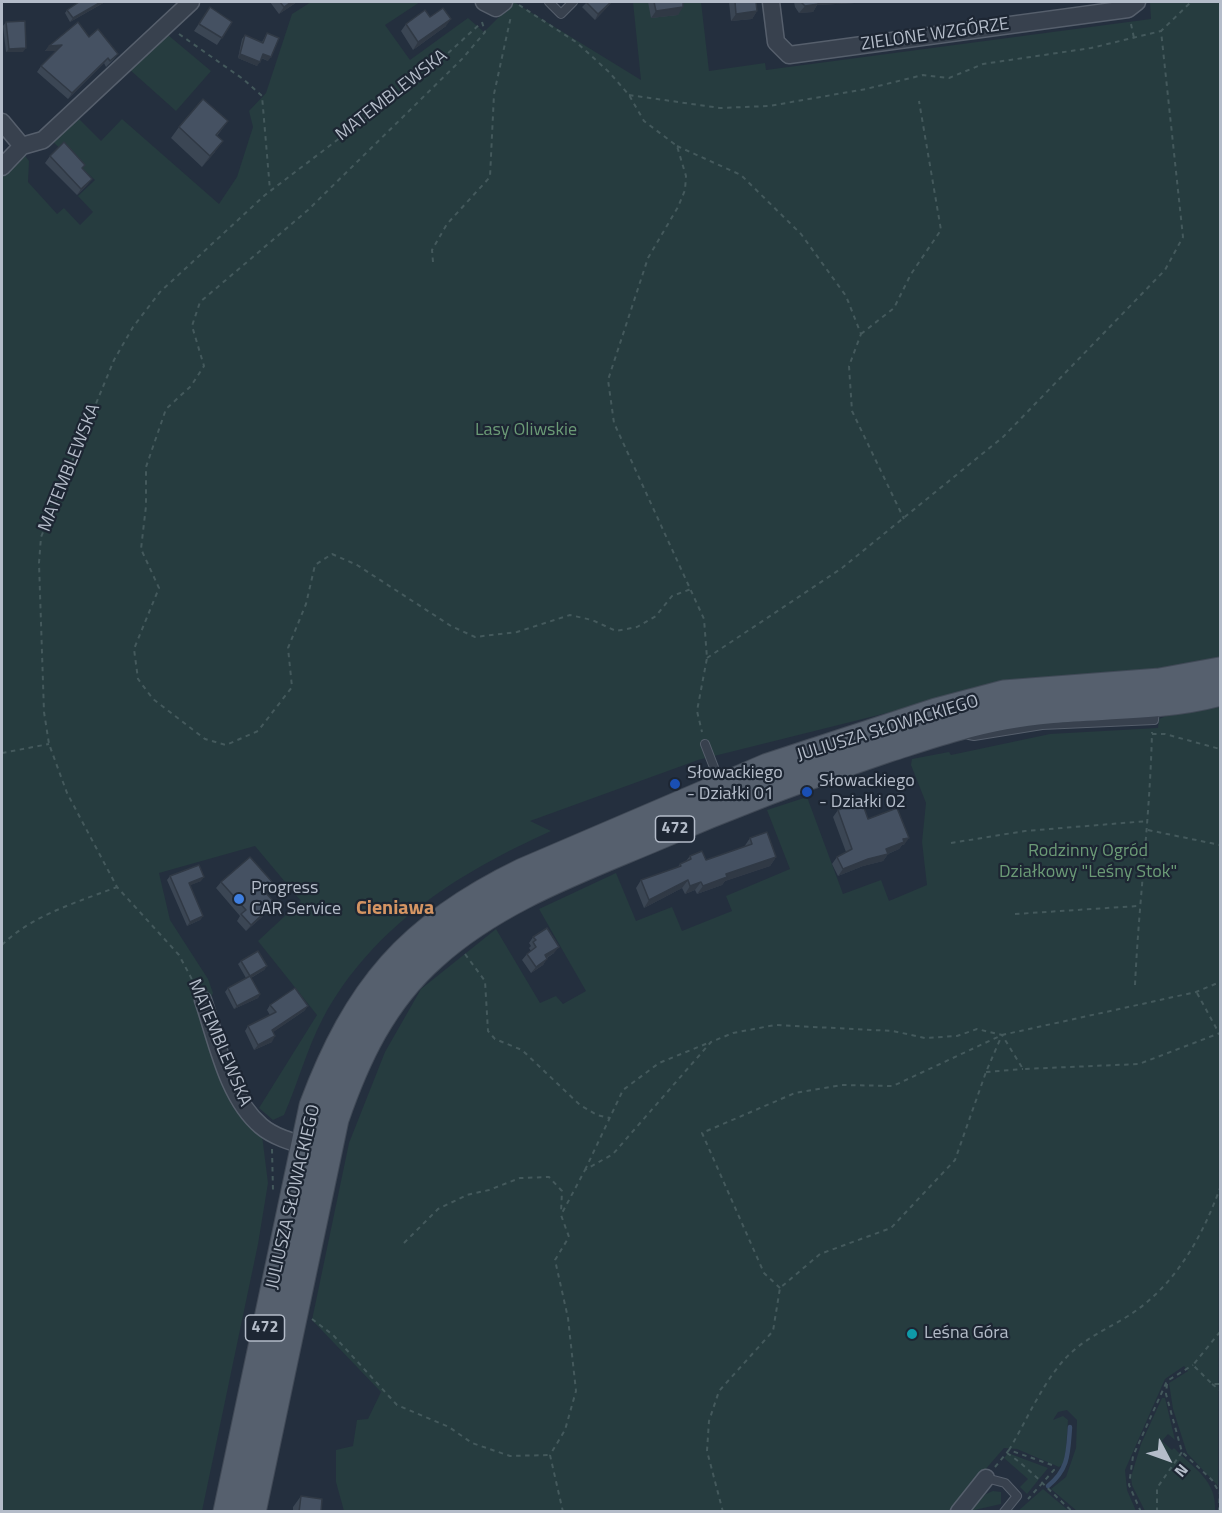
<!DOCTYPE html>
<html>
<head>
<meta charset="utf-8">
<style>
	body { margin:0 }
	#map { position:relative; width:1222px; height:1513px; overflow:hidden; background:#242f3e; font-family:"Titillium Web",sans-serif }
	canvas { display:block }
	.frame { position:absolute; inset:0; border:3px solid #b4bcc9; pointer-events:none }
	.north { position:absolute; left:1138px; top:1429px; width:60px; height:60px; -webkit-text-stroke:4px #1d2633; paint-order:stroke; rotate:131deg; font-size:16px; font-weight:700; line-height:24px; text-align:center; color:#b4bcc9 }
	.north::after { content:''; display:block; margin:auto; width:21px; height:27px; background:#b4bcc9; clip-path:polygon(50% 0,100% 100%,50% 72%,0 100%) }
</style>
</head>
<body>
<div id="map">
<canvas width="1222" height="1513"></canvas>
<div class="frame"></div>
<div class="north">N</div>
</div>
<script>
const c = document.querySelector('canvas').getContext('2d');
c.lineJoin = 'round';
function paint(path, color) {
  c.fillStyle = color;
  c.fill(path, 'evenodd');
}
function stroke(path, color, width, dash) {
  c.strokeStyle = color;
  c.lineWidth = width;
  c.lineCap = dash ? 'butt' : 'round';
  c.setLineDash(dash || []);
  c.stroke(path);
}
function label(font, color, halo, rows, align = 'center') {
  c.font = font + ' "Titillium Web",sans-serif';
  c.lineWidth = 4.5;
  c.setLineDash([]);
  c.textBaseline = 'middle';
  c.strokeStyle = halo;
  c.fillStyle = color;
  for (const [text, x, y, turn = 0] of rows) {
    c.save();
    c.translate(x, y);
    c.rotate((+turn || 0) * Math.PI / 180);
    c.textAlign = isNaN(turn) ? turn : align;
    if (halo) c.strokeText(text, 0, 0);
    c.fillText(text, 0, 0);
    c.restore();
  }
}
paint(new Path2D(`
	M311,2H420L385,25L410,60L468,18L484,32L514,2L641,80L633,2H701L709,71L765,63L766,70L1151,19L1150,2H1220V662L1196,668L1007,683L698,760L530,821L551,831C458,873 373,926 323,1018C306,1051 298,1083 284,1115L273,1120L259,1108L317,1015L258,941L301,901L255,846L159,873L170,920L208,979L213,993L204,1013L262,1135L268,1183L258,1244L202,1511L2,1512V178L23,153L29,161L28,182L57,214L64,208L80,225L93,212L78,196L95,180L53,142L78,118L101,141L122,119L219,204L237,177L253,127L249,111L266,93L292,14Z
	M168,35L211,71L176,111L129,69Z
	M1220,707L1218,1486L1187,1453L1173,1409L1169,1383L1188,1371L1184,1366L1165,1379L1125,1470L1127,1490L1136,1511H1077L1051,1489L1066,1477L1076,1448L1077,1420L1067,1410L1058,1412L1053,1420L1063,1416L1068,1420L1065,1463L1059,1467L1017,1449L1004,1448L949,1511H344L336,1482V1450L353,1446L357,1420L368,1419L381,1392L312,1320L349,1143L385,1052L421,989L496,929L540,1003L556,996L563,1004L586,991L539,909L616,873L636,921L672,907L682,931L732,911L726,896L790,869L767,810L807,797L843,894L881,880L889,901L927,885L922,842L926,803L911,765L912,759L949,752L951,755L1050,734L1158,728L1159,719L1171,714Z
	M1162,1398H1165L1175,1440L1168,1434L1162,1441L1172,1450L1174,1448C1194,1469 1217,1480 1215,1511H1145L1132,1485L1131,1477L1141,1444Z
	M1008,1453L1048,1468L1027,1494L1020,1487L1028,1479L1004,1458Z
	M1043,1489L1069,1511H1018Z
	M993,1491L1001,1492V1504L970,1511L986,1494Z`), '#263c3f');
stroke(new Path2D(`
	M1048,1486C1069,1469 1068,1453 1070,1427`), '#394c67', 4.5);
const lane = new Path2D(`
	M549,2L561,14L573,2
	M969,735L974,736L1042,725L1154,720L1155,707
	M705,744L720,783
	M986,1478L1005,1483L1017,1496L1004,1512`);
const street = new Path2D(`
	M484,2L496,8L504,2
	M771,2L776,42L789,55L1128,9L1137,2
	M2,122L22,146
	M2,167L22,146L43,140L191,2
	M203,1000C217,1041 227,1097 261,1126C275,1138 296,1143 313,1148
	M959,1512L986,1478`);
const primary = new Path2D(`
	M227,1512L313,1106C357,989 409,927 523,872L768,767L936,712L1004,694L1160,682L1220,671
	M252,1512L335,1119C356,1058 383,1000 433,956C495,900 575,871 651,839C729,805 808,775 889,748C927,736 965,723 1004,716C1075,702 1150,711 1220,692`);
stroke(lane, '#565f6c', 10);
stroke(street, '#565f6c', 19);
stroke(primary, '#414a57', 29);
stroke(new Path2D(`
	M519,5L576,42L609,72L629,95L644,121L677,146L686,176L685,190L678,207L648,258L608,380L614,423L704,619L707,658L697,711L702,732
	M482,22L485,32L463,58L308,210L200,302L192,326L204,366L191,386L166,409L146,467V506L141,549L159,588L134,649L138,679L153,699L205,739L226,745L258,731L292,687L288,648L306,604L315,565L332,554L357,565L451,626L475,637L517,632L570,615L592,620L616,631L637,627L656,616L672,596L691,589
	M1131,24L1134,38
	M179,34L243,79L262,96L270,190
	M629,95L720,108L769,106L866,89L923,75L949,78L983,64L1091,48L1161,31
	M677,146L741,175L801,234L846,296L861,334L849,366L852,411L904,519
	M433,262L432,250L447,224L490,177L494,94L511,16
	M861,334L894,308L911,274L941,230L919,101
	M707,658L842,568L1003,437L1165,270L1183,237L1161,31L1191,2
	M1152,734H1165L1220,749
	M2,753L49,744
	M1148,830L1220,845
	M951,843L1025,831L1148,821
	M1015,914L1138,906
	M2,945C32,915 78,902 117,887
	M465,954L485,981L488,1031L495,1039L522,1050L580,1105L597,1115L610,1118
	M1135,985C1139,900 1150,817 1152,732
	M196,987L179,955L117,887L67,793L49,744L44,712L39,563L41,537L114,360L133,327L160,292L265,195L433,67L481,23
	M1197,993L1220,1035
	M986,1072L1023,1069
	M272,1149L273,1191
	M585,1170L623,1090L659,1063L708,1043
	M404,1243L438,1209L467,1195L489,1190L520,1178L549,1177L562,1191L561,1212
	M780,1288L764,1273L702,1133L795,1093L842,1085L893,1086L1002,1035L1196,992L1220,982
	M312,1319L333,1335L397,1405L449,1427L472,1443L510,1456L549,1455
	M1220,1332L1193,1365L1212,1384H1220
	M1167,1384L1166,1394L1182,1452L1212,1480L1219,1492
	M1212,1384L1220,1390
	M1009,1450C1025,1423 1039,1391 1058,1367C1078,1341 1102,1332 1128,1316C1174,1287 1202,1238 1220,1188
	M1007,1453C1031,1469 1051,1493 1073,1512
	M995,1467L1009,1450L1052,1465L1054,1470L1028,1499
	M563,1512L550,1455L565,1430L576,1391L568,1318L555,1260L569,1237L561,1215L585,1170L613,1154L711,1042L733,1033L775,1025L893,1031L925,1038L957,1036L977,1029L1002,1035L1023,1069L1139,1064L1220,1033
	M723,1512L707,1451L709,1421L719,1391L773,1331L780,1288L820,1254L891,1228L955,1160L986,1072L1002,1035
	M1141,1512L1129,1485L1133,1456L1167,1381L1193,1365
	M1157,1512V1488L1182,1452
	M1219,1512L1220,1489`), '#44595c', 2, [4.5, 4.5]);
stroke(lane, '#38414e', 8);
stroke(street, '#38414e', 16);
stroke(primary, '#56606e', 27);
paint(new Path2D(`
	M105,2L70,22L65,13L67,10Z
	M270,2H297L279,14Z
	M587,2H612L595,20L582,7Z
	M648,2H683L678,15L651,18Z
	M729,2H756L757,11L752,19L731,21Z
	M794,2H856L855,3L817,5L813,12L799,13L795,7Z
	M210,7L232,22L217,45L194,31Z
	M6,22L23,52H6L3,26Z
	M406,24L446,26L413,50L401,31Z
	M267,33L268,61L261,58L257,66L238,58L242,39L245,35L262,42Z
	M89,37L118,54L114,59L106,67L104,63L68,99L37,72L41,66L57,51H45L49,46Z
	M228,121L217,136L215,152L202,167L171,138L179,127Z
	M50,156L82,169L92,179L87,185L77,195L45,163Z
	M838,810L868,819L904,845H902L899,849L888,854L883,861L863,866L838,876L832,864L837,857L846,852L833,817Z
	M750,838L776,857L770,866L725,881L722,885L697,894L695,890L685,894L682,888L644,908L636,888L641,880L677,868L680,864L686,861L690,856L706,860L744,847Z
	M170,876L201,881L190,885L203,916L200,920L187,926L167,880Z
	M221,882L269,891L266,894L275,903L270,910L246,931L237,921L240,916L216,888Z
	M533,937L554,953L547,958L543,965L531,973L522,960L527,954L531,951L529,948L531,946L529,943Z
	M241,961L267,966L264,970L251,978L260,994L258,998L234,1009L225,992L228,988L246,978L238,964Z
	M270,1005L308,1006L304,1011L273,1032L272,1042L254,1050L245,1031L248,1026L270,1015L267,1010Z
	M301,1496L321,1512H293V1507Z`), '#3b4654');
paint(new Path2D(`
	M101,2H105L70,22L73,18Z
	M291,2H297L279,14L284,7Z
	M611,2H612L595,20L598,14Z
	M815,2H856L855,3L817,5L813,12L799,13L805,6Z
	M683,7L678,15L651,18L656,11Z
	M757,11L752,19L731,21L736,14Z
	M451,19L446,26L413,50L418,42Z
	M62,45L58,51H45L49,46Z
	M26,48L23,52H6L9,49Z
	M240,54L260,62L257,66L238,58Z
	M263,54L271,57L268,61L260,57Z
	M108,58L104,63L68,99L72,93Z
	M223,141L215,152L202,167L210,156Z
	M92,179L87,185L77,195L81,189Z
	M909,838L904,845H902L899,849L885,855L888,854L883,861L863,866L838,876L843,869L886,849L903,839Z
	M776,857L770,866L725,881L722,885L697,894L703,886L726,874Z
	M204,877L201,881L186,887L189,883Z
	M688,880L682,888L644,908L649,900Z
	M701,882L695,890L685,894L690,886Z
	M275,903L270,910L246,931L251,925Z
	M203,916L200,920L187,926L190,922Z
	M559,947L554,953L541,961L545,955Z
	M547,959L543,965L531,973L536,967Z
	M267,966L264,970L247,980L250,976Z
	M260,994L258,998L234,1009L237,1006Z
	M308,1006L304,1011L269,1035L272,1030Z
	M275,1036L272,1042L254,1050L258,1045Z`), '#303945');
const building = new Path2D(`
	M79,2H101L73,18L67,10Z
	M280,2H291L284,7Z
	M586,2H611L598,14Z
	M654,2H683V7L656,11Z
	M735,2H756L757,11L736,14Z
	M801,2H818V4L805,6Z
	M210,7L232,22L222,38L199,24Z
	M443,8L451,19L418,42L406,24L425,10L430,17Z
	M25,21L26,48L9,49L6,22Z
	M78,22L89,37L98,29L118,54L110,61L108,58L72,93L41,66L62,45L49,46Z
	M267,33L279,38L271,57L263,54L260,62L240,54L245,35L263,43Z
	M203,99L228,121L216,135L223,141L210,156L179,127Z
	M64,142L85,165L82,168L92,179L81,189L50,156Z
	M862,802L868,819L897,808L909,838L903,839L904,842L886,849L888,854L868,859L843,869L837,857L852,849L838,810Z
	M767,832L776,857L726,874L727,877L703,886L701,882L690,886L688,880L649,900L641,880L681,866L680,864L691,859L690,856L702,851L706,860L752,844L750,838Z
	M250,857L274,884L266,893L275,903L251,925L241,914L246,910L221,882Z
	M199,865L204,877L189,883L203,916L190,922L170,876Z
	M547,928L559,947L545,955L547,959L536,967L527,954L536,947L533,942L536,940L533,937Z
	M258,951L267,966L250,976L241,961Z
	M250,976L260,994L237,1006L228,988Z
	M295,988L308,1006L272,1030L275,1036L258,1045L248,1026L276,1012L270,1005Z
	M301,1496L322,1499L321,1512H299Z`);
paint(building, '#455162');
stroke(building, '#303945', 1.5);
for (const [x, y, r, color] of [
	[675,784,6,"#1a4fb4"],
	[807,792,6,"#1a4fb4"],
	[239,899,6,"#3f7fe0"],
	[912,1334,6,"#0f9aa8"]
]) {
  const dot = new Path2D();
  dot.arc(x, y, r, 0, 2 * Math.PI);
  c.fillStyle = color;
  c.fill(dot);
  stroke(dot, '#1d2633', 2);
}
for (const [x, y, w] of [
	[675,829,39],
	[265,1328,39]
]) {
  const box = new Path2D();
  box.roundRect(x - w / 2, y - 13, w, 26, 4.5);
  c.fillStyle = '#1d2633';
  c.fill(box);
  stroke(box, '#b4bcc9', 1.5);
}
label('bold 16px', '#b4bcc9', null, [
	["472",675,829],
	["472",265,1328]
]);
label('18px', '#b4bcc9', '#1d2633', [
	["ZIELONE WZGÓRZE",935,35,-8],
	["MATEMBLEWSKA",392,96,-38],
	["MATEMBLEWSKA",70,468,-68],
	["JULIUSZA SŁOWACKIEGO",888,729,-17],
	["MATEMBLEWSKA",219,1043,67],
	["JULIUSZA SŁOWACKIEGO",294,1197,-77]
]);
label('18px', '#6b9a76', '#1d2633', [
	["Lasy Oliwskie",526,431],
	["Rodzinny Ogród",1088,852],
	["Działkowy \"Leśny Stok\"",1088,873]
]);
label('18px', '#b4bcc9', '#1d2633', [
	["Słowackiego",687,774],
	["- Działki 01",687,795],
	["Słowackiego",819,782],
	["- Działki 02",819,803],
	["Progress",251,889],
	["CAR Service",251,910],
	["Leśna Góra",924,1334]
], 'left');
label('bold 20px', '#d59563', '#1d2633', [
	["Cieniawa",395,909]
]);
</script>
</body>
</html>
